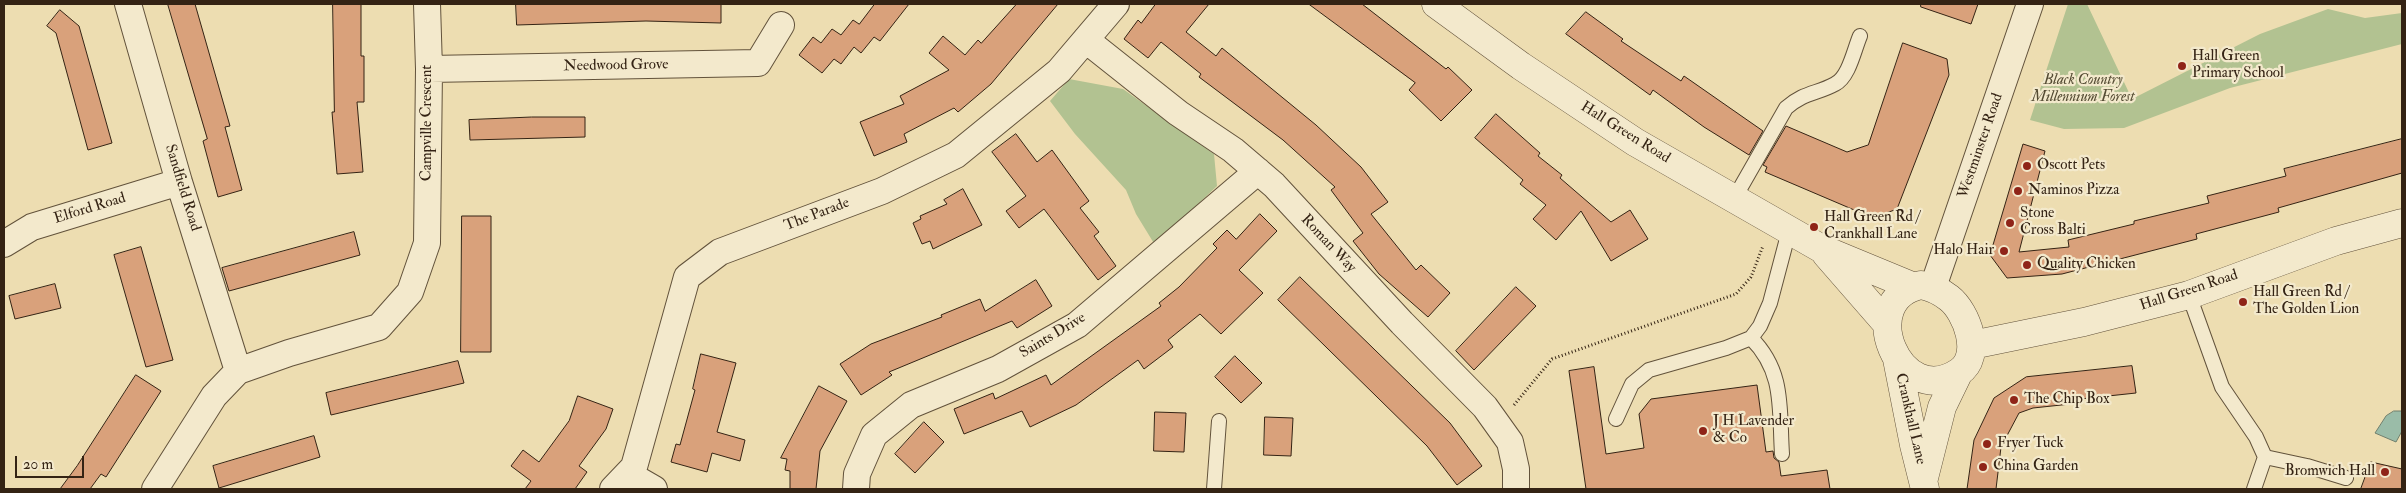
<!DOCTYPE html>
<html>
<head>
<meta charset="utf-8">
<style>
	body { margin:0 }
	#map { position:relative; width:2406px; height:493px; overflow:hidden; background:#edddb1; font-family:"IM FELL Double Pica",serif }
	canvas { display:block }
	.frame { position:absolute; inset:0; border:5px solid #342314; pointer-events:none }
	.scale { position:absolute; left:15px; top:456px; width:69px; height:22px; box-sizing:border-box; border:2px solid #342314; border-top:0; padding-left:6px; font-size:15px; line-height:18px; white-space:nowrap; color:#342314; -webkit-text-stroke:4px #f3e9cc; paint-order:stroke }
</style>
</head>
<body>
<div id="map">
<canvas width="2406" height="493"></canvas>
<div class="frame"></div>
<div class="scale">20 m</div>
</div>
<script>
const c = document.querySelector('canvas').getContext('2d');
c.lineJoin = 'round';
function paint(path, color) {
  c.fillStyle = color;
  c.fill(path, 'evenodd');
}
function stroke(path, color, width, dash) {
  c.strokeStyle = color;
  c.lineWidth = width;
  c.lineCap = dash ? 'butt' : 'round';
  c.setLineDash(dash || []);
  c.stroke(path);
}
function label(font, color, halo, rows, align = 'center') {
  c.font = font + ' "IM FELL Double Pica",serif';
  c.lineWidth = 4.5;
  c.setLineDash([]);
  c.textBaseline = 'middle';
  c.strokeStyle = halo;
  c.fillStyle = color;
  for (const [text, x, y, turn = 0] of rows) {
    c.save();
    c.translate(x, y);
    c.rotate((+turn || 0) * Math.PI / 180);
    c.textAlign = isNaN(turn) ? turn : align;
    if (halo) c.strokeText(text, 0, 0);
    c.fillText(text, 0, 0);
    c.restore();
  }
}
paint(new Path2D(`
	M2068,4H2087L2132,99L2260,34L2328,9L2365,18L2402,13V44L2230,88L2124,128L2064,129L2030,120Z
	M1069,79L1123,89L1214,154L1217,186L1155,245L1136,214L1126,190L1075,134L1050,101Z`), '#b2c291');
const water = new Path2D(`
	M2394,411H2402V431L2396,442L2375,433L2386,416Z`);
paint(water, '#9abca8');
stroke(water, '#717f6d', 1);
const building = new Path2D(`
	M168,4H195L230,126L225,127L242,190L218,197L203,141L207,139Z
	M333,4H361V56H364V102H357L363,172L337,174L332,112H334Z
	M516,4H721V23L646,21L517,25Z
	M875,4H909L880,41L874,37L861,53L854,47L841,64L834,59L822,73L799,55L813,37L821,43L832,29L841,35L853,20L859,24Z
	M1017,4H1058L991,84L958,112L954,108L904,134L907,142L874,156L860,122L904,104L900,96L949,70L929,53L943,36L965,55L978,40L981,43Z
	M1156,4H1209L1186,32L1216,56L1222,48L1316,125L1361,167L1388,202L1371,214L1416,270L1421,265L1450,293L1428,317L1379,274L1353,241L1363,233L1331,190L1335,187L1283,140L1199,77L1201,74L1161,42L1148,58L1124,39L1138,20L1141,23Z
	M1309,4H1362L1446,69L1448,67L1472,90L1441,121L1409,90L1415,83Z
	M1921,4H1978L1971,24L1921,7Z
	M60,10L79,26L112,143L88,150L56,33L47,26Z
	M1586,12L1623,39L1621,41L1681,81L1684,76L1763,131L1749,155L1704,127L1653,90L1650,95L1566,34Z
	M1903,43L1947,59L1949,75L1897,209L1873,218L1765,172L1767,167L1763,165L1786,126L1847,152L1868,145Z
	M1496,114L1540,153L1538,156L1562,175L1560,178L1611,222L1630,210L1648,239L1611,261L1581,211L1556,240L1533,219L1546,205L1520,184L1523,180L1475,138Z
	M532,117H585V137L470,140L469,120Z
	M1016,134L1037,162L1052,150L1089,201L1080,208L1099,232L1094,236L1116,266L1098,280L1044,209L1019,228L1006,211L1026,196L992,152Z
	M2402,139V173L2278,208L2279,212L2196,234L2197,239L2062,274L2007,278L1990,255L2023,144L2045,151L2019,252L2069,247L2068,240L2134,224V221L2209,203L2207,196L2286,176L2284,169Z
	M963,189L982,225L933,249L930,241L922,244L913,223L921,219L920,216L947,204L944,200Z
	M1260,214L1277,231L1239,270L1263,293L1221,334L1200,314L1168,340L1173,347L1144,369L1138,360L1076,405L1030,427L1022,411L964,434L954,409L993,393L995,399L1046,375L1051,385L1161,306L1159,303L1179,287L1217,248L1213,244L1227,230L1236,239Z
	M462,216H491V352H461Z
	M354,232L360,255L229,291L222,268Z
	M141,247L173,360L146,367L114,255Z
	M1300,277L1450,423L1482,466L1457,485L1427,446L1278,300Z
	M1036,280L1052,306L1017,328L1012,321L889,372L892,375L861,395L840,364L871,344L942,317L941,315L980,299L985,311Z
	M55,284L61,308L15,319L9,296Z
	M1516,287L1536,306L1474,370L1456,351Z
	M701,354L736,363L717,432L745,440L740,461L712,453L707,472L671,462L676,444L680,445L695,390L693,389Z
	M1235,356L1262,383L1241,403L1215,377Z
	M458,361L464,383L331,415L326,393Z
	M2132,366L2136,393L2080,399V403L2033,408L2019,413L2001,447L1996,489H1967L1974,440L1994,398L2026,377Z
	M1594,367L1606,454L1644,448L1639,414L1651,399L1757,385L1766,452L1773,451L1774,458L1779,462L1781,476L1827,470L1830,489H1586L1569,371Z
	M136,375L161,391L106,477L101,474L90,489H60L77,466Z
	M819,386L847,401L820,451L816,489H790V471L785,470L787,459L781,458Z
	M578,396L613,409L606,429L579,466L587,472L575,489H525L531,481L511,466L523,450L539,462L569,421Z
	M1155,412L1186,413L1184,452L1154,451Z
	M1265,417L1293,418L1291,456L1264,455Z
	M924,422L944,442L915,473L895,454Z
	M314,436L320,457L219,488L213,466Z
	M2371,462L2402,469V489H2361Z`);
paint(building, '#d9a17b');
stroke(building, '#342314', 1);
const service = new Path2D(`
	M1734,199L1786,108C1804,92 1817,94 1835,84C1849,77 1854,50 1860,36
	M2189,295L2222,387L2256,437L2265,457L2254,489
	M1751,338C1785,372 1779,409 1782,454
	M1616,419L1632,384L1649,370L1726,348L1751,338L1760,326L1770,303L1789,231
	M2265,457L2307,466L2346,478
	M1214,489L1219,421`);
const minor = new Path2D(`
	M128,4L179,182L238,371
	M1086,40L1178,113L1233,150L1274,185L1402,323L1485,407L1510,442L1516,469V489
	M429,69L758,63L781,25
	M4,244L32,227L179,182
	M1933,287L2030,4
	M628,474L654,489
	M155,489L214,396L238,371L289,353L379,327L410,292L427,243L429,69L427,4
	M613,489L634,467L687,277L720,252L882,191L956,155L1059,71L1116,4
	M856,489L857,474L874,435L911,405L998,369L1077,325L1258,171`);
const tertiary = new Path2D(`
	M1436,4L1521,66L1635,142L1822,249L1914,287
	M1826,254L1887,324
	M1921,285C1932,287 1940,291 1949,298C1967,312 1983,356 1959,372C1900,412 1853,299 1921,285Z
	M1972,345L2084,322L2189,295L2336,241L2402,223
	M1897,359L1914,445L1925,489
	M1924,478L1942,407L1959,372`);
stroke(service, '#62523b', 16);
stroke(minor, '#62523b', 28);
stroke(tertiary, '#62523b', 29);
stroke(new Path2D(`
	M1514,405L1552,359L1736,294L1751,277L1763,246`), '#342314', 3, [1, 2.5]);
stroke(service, '#f3e9cc', 14);
stroke(minor, '#f3e9cc', 26);
stroke(tertiary, '#f3e9cc', 28);
for (const [x, y, r, color] of [
	[2182,66,5,"#8f2418"],
	[2027,166,5,"#8f2418"],
	[2018,191,5,"#8f2418"],
	[2010,223,5,"#8f2418"],
	[1814,227,5,"#8f2418"],
	[2004,251,5,"#8f2418"],
	[2027,265,5,"#8f2418"],
	[2243,302,5,"#8f2418"],
	[2014,400,5,"#8f2418"],
	[1703,431,5,"#8f2418"],
	[1987,444,5,"#8f2418"],
	[1983,467,5,"#8f2418"],
	[2385,472,5,"#8f2418"]
]) {
  const dot = new Path2D();
  dot.arc(x, y, r, 0, 2 * Math.PI);
  c.fillStyle = color;
  c.fill(dot);
  stroke(dot, '#f3e9cc', 2);
}
label('15px', '#342314', '#f3e9cc', [
	["Hall Green",2192,57],
	["Primary School",2192,74],
	["Oscott Pets",2037,166],
	["Naminos Pizza",2028,191],
	["Stone",2020,214],
	["Cross Balti",2020,231],
	["Hall Green Rd /",1824,218],
	["Crankhall Lane",1824,235],
	["Halo Hair",1994,251,"right"],
	["Quality Chicken",2037,265],
	["Hall Green Rd /",2253,293],
	["The Golden Lion",2253,310],
	["The Chip Box",2024,400],
	["J H Lavender",1713,422],
	["& Co",1713,439],
	["Fryer Tuck",1997,444],
	["China Garden",1993,467],
	["Bromwich Hall",2375,472,"right"]
], 'left');
label('15px', '#342314', '#f3e9cc', [
	["Needwood Grove",616,66,-1],
	["Campville Crescent",428,123,-90],
	["Hall Green Road",1625,133,32],
	["Westminster Road",1981,146,-71],
	["Sandfield Road",182,188,73],
	["Elford Road",90,209,-17],
	["The Parade",817,215,-21],
	["Roman Way",1328,244,47],
	["Hall Green Road",2189,291,-18],
	["Saints Drive",1053,336,-31],
	["Crankhall Lane",1910,419,77]
]);
label('italic 15px', '#544b33', '#f3e9cc', [
	["Black Country",2083,81],
	["Millennium Forest",2083,98]
]);
</script>
</body>
</html>
